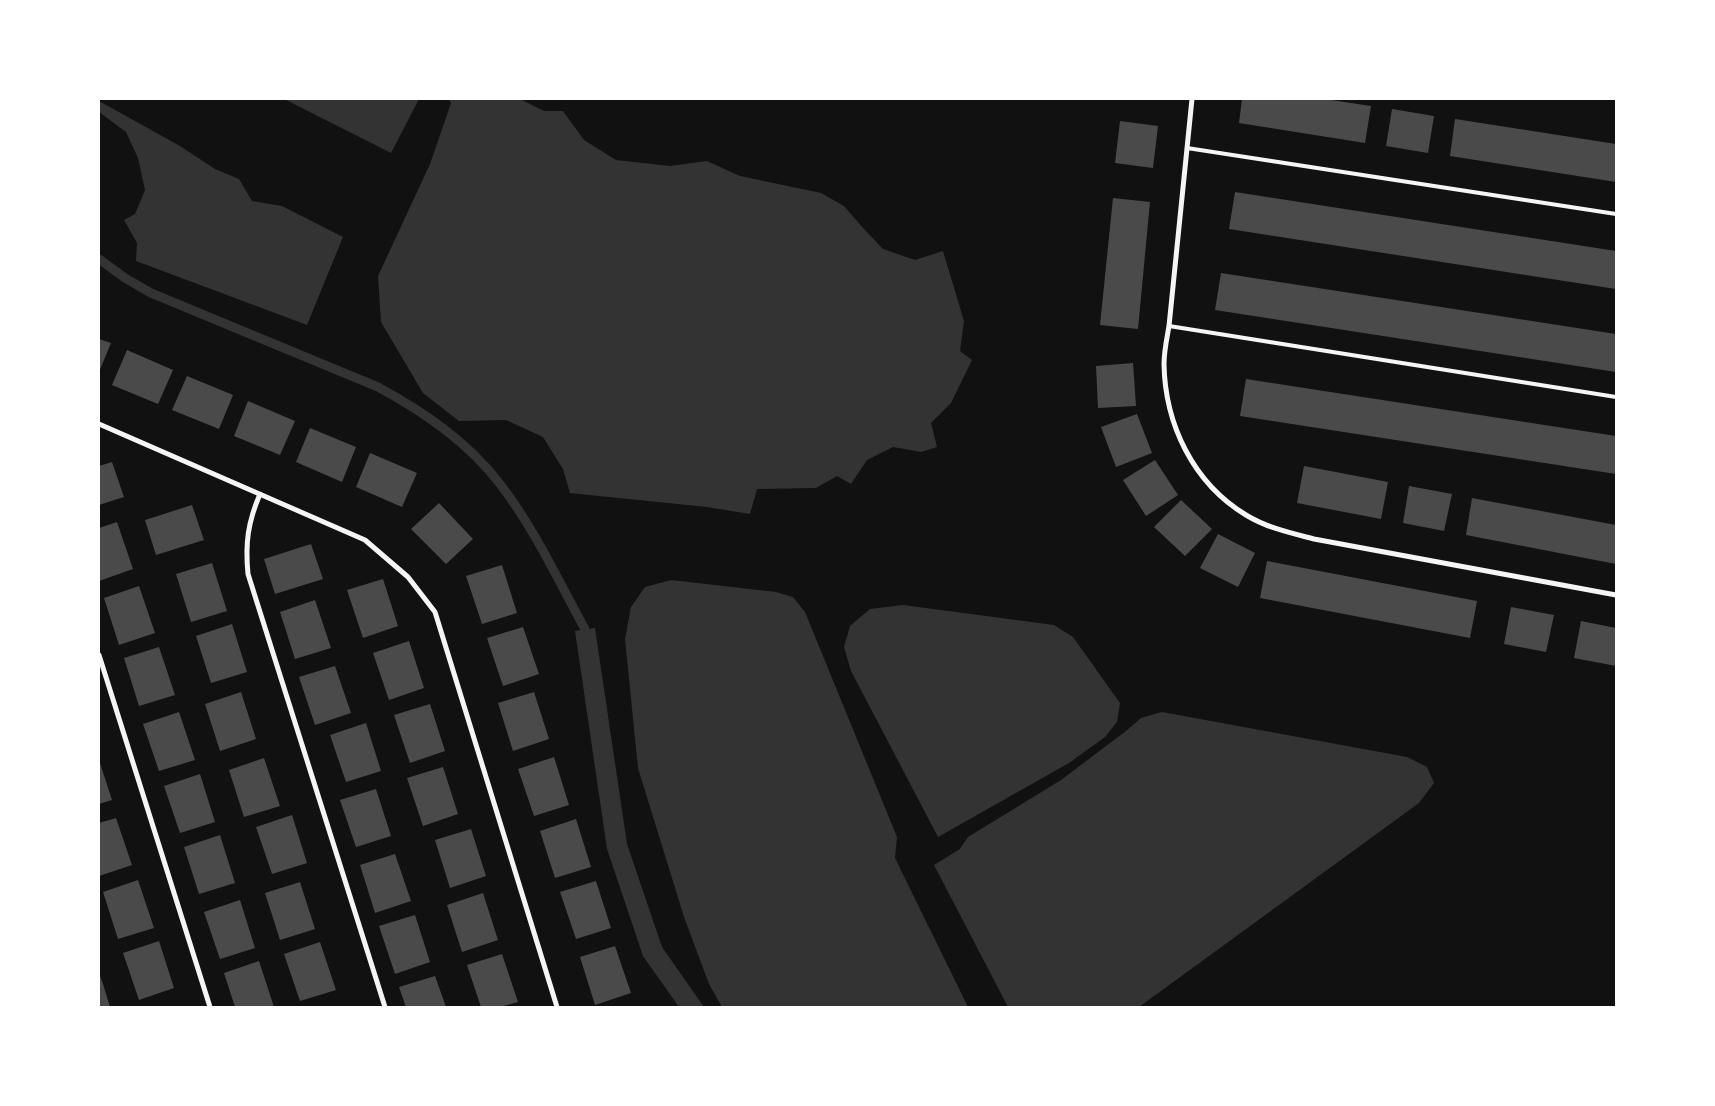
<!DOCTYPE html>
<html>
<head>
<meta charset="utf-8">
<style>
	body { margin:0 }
	#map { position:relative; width:1715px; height:1106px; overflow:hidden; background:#111; font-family:"IBM Plex Sans",sans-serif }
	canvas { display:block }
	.frame { position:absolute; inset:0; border:100px solid #fff; pointer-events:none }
</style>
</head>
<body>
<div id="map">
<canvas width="1715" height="1106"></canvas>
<div class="frame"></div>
</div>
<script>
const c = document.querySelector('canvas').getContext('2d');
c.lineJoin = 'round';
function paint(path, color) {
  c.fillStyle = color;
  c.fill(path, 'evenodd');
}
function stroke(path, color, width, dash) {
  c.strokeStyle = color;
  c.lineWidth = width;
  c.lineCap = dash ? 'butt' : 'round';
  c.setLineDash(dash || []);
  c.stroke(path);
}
paint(new Path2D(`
	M284,99H419L391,153Z
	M449,99H520L544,111H563L584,140L616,160L670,166L707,161L740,176L821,193L844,206L863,228L883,249L915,260L943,251L964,321L960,351L972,360L951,403L931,423L937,447L921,452L893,447L867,460L851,484L837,476L816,488L757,489L750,514L707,507L570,493L563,469L543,437L506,420L459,421L423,393L381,322L378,276L430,164L451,103Z
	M99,101L180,146L215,169L239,179L252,201L282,206L343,237L307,325L136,261L137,243L124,220L135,214L145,190L138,158L126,132L99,112Z
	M671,580L776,592L793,597L805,612L897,837L895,858L968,1007H722L709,984L684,917L638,768L625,639L631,607L645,587Z
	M903,605L1054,625L1073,637L1120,703L1117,722L1105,737L1069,763L938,837L851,671L844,647L850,626L870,609Z
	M595,628L627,844L662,947L704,1007H679L643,956L607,849L575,631Z
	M1162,712L1407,757L1427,767L1434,783L1419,803L1139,1007H1008L934,865L960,849L968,837L1061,780L1126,731L1141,718Z`), '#333');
stroke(new Path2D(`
	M99,259L125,278L151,293L378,387C424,412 468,442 500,484C534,528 558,580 585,629L586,640`), '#333', 9);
paint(new Path2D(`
	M1242,99H1324L1371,106L1365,143L1239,123Z
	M1392,109L1434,116L1428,153L1386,146Z
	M1455,119L1616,144V182L1450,156Z
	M1120,121L1158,126L1153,168L1115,163Z
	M1235,192L1616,251V289L1229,229Z
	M1113,198L1150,202L1138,329L1100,325Z
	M1221,273L1616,334V372L1215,310Z
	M99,339L111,343L99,372Z
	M127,350L173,370L158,404L112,385Z
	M1133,363L1136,406L1098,408L1096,366Z
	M187,376L233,395L219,429L172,410Z
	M1246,379L1616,436V474L1240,416Z
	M248,401L295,421L280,455L234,436Z
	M1137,414L1152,453L1116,467L1101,427Z
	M310,428L356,447L342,482L296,462Z
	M370,453L417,473L402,507L356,487Z
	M1155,460L1178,495L1146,516L1123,480Z
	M112,462L124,497L99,505V466Z
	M1304,466L1388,482L1381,519L1297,503Z
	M1409,486L1452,494L1444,531L1403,523Z
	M1472,498L1616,525V564L1466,535Z
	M1181,500L1212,529L1185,556L1154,527Z
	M439,503L473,539L446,564L411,529Z
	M192,505L204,540L156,555L145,520Z
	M117,522L133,569L99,581V528Z
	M1218,534L1255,553L1238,587L1200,568Z
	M311,544L323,579L275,594L264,559Z
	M1267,561L1477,601L1470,638L1260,598Z
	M212,563L227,611L191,622L176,574Z
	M502,565L517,613L482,624L466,576Z
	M383,579L398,626L363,638L347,590Z
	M139,586L155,633L119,645L104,598Z
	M315,600L331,648L295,659L280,612Z
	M1511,607L1554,615L1546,652L1504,644Z
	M1581,621L1616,628V666L1574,658Z
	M232,624L247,672L211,683L196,636Z
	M523,627L539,674L503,686L487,638Z
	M409,641L424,688L389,700L373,653Z
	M159,647L175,695L139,706L124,658Z
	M335,666L351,713L315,725L299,677Z
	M241,692L256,739L220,751L205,704Z
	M534,692L549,739L513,751L498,703Z
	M430,704L445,751L410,763L394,715Z
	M179,712L195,760L159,771L143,724Z
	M366,723L381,771L346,782L330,735Z
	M554,757L569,805L534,816L518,769Z
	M264,758L280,806L244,817L229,770Z
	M99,760L112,800L99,804Z
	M443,767L458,814L423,826L407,778Z
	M200,774L215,822L180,833L164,786Z
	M376,789L391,836L356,847L340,800Z
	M292,815L307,863L272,874L256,827Z
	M116,818L132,865L99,876V823Z
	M576,819L591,867L555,878L540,831Z
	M471,829L486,876L450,888L435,840Z
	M220,835L235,883L199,894L184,847Z
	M395,854L411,901L375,913L360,865Z
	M138,880L154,928L118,939L103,892Z
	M596,881L611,928L576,939L560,892Z
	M300,882L315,929L280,940L265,893Z
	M483,893L498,940L462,952L447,905Z
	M240,900L255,948L220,959L204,912Z
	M415,915L430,962L395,974L379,926Z
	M159,941L174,988L139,1000L123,953Z
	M320,942L336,990L300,1001L284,954Z
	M615,946L631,993L595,1005L580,957Z
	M502,954L518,1002L500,1007H481L467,965Z
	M259,961L274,1007H235L224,973Z
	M99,973L103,984L110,1007H99Z
	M435,976L446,1007H406L399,987Z`), '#4a4a4a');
stroke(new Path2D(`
	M1187,148L1616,214
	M1169,326L1616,397`), '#f5f5f5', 4);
stroke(new Path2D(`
	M1192,99L1169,326C1167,338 1164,351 1164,364C1165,424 1193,483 1246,515C1267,528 1291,533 1314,539L1616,595
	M99,424L365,540L408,577L435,612L557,1007
	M260,494C248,522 245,543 248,574L385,1007
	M99,655L210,1007`), '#f5f5f5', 5);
</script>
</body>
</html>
